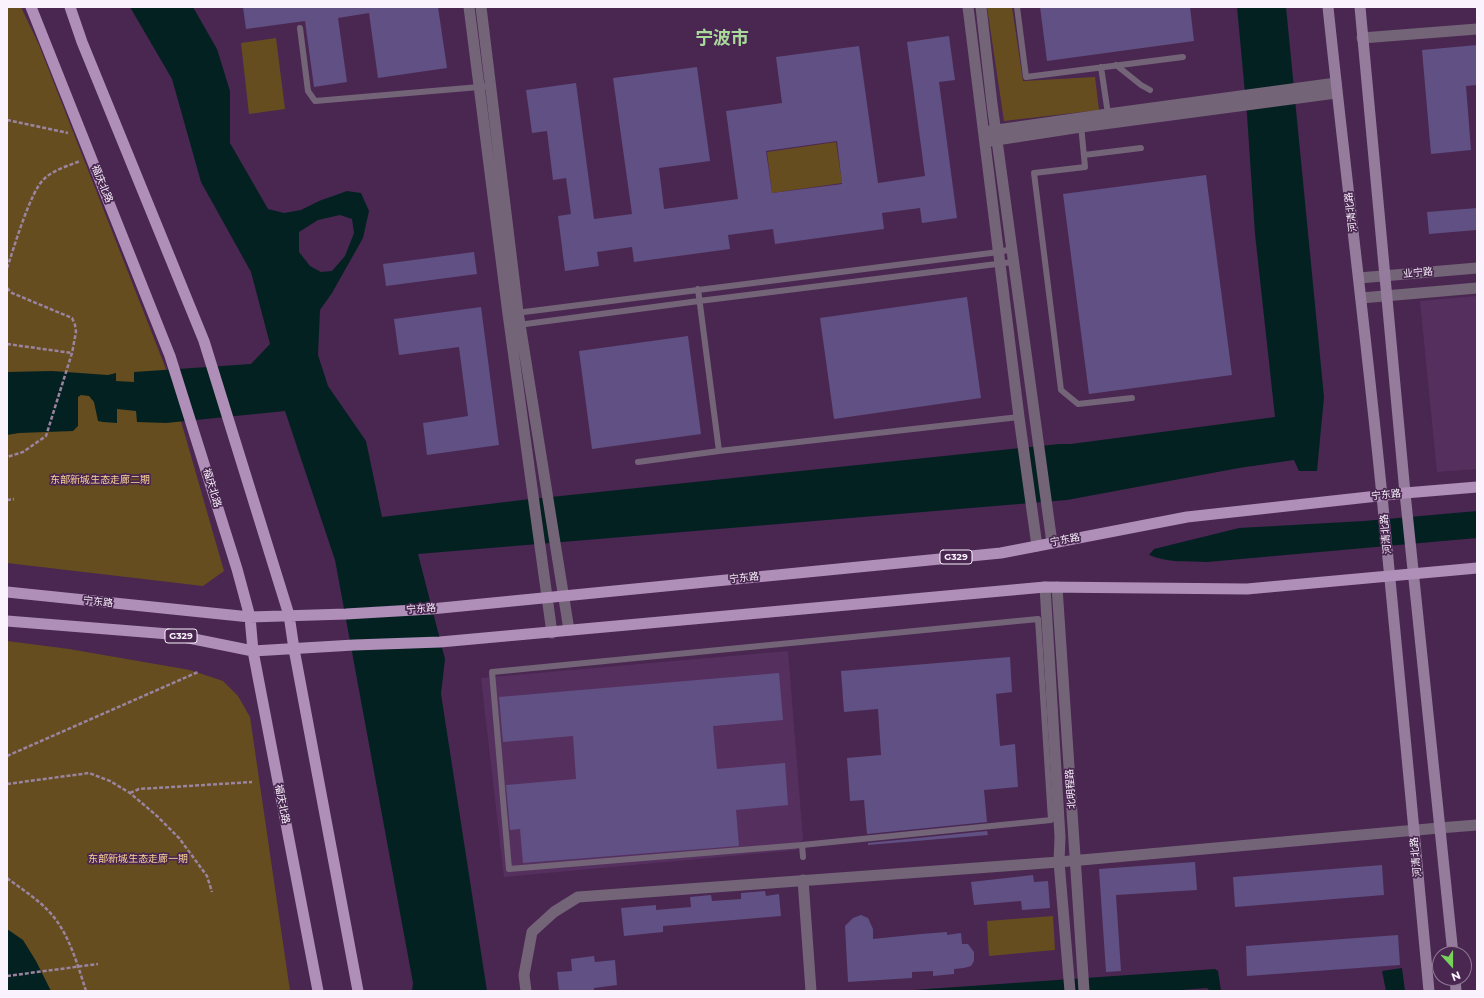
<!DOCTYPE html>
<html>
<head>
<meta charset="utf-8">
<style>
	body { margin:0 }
	#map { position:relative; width:1484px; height:998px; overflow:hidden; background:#492751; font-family:Montserrat,sans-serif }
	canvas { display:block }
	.frame { position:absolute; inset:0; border:8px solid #faf2fc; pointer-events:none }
	.north { position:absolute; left:1432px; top:946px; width:40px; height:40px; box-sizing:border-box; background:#492751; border:1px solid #907895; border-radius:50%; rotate:159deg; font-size:11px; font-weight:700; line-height:16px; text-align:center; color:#faf2fc }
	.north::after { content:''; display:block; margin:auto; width:14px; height:18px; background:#76d25a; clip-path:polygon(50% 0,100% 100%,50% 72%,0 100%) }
</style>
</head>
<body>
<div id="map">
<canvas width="1484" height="998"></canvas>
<div class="frame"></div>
<div class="north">N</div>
</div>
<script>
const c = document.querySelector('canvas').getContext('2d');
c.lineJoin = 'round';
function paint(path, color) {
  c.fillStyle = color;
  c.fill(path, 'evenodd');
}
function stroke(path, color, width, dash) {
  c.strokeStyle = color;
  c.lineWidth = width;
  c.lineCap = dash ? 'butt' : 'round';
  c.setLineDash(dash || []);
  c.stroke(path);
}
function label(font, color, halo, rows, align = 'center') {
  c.font = font + ' Montserrat,"Noto Sans SC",sans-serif';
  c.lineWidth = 3.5;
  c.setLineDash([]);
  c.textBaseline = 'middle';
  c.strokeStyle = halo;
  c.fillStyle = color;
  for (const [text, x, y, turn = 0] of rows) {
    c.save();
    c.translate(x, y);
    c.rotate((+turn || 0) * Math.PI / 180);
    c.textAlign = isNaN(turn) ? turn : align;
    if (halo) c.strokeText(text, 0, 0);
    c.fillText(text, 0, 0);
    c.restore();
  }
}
paint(new Path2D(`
	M1477,296V469L1437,472L1420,301Z
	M788,651L803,839L796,850L504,877L481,678Z`), '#55305f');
paint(new Path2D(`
	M7,7H21L39,45L166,369L224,571L203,586L7,563Z
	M987,7H1012L1023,81L1095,77L1099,110L1004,121Z
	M276,38L285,109L249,114L241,43Z
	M836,142L842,183L772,193L767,152Z
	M7,641L69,649L190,670L223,681L238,696L250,717L290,991H7Z
	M1053,916L1055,950L989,956L987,921Z`), '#664d1f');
paint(new Path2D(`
	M130,7H193L217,49L230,91V143L268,209L284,213L301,210L319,201L347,191L361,193L369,211L363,238L332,293L320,310L318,355L328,386L366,441L382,517L522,500L1059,444H1071L1275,417L1255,234L1247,115L1237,7H1286L1324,397L1317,471H1299L1294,460L1239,468L1067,500L418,554L445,659L441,694L487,991H412L413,983L335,560L285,411L166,423L137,422L136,411L117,409V423L103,422L98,421L94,402L89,396L81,395L78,397V426L73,431L19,433L7,435V372L52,371L108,375L116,373V381L134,382V372L251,364L270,344L251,272L201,182L172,79ZM340,215L352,219L354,233L345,256L332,271L321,272L310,266L299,252V232L318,220Z
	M1477,511V538L1207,562C1188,561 1167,563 1149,555L1154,549L1239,528L1364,521Z
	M7,929L23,940L36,961L51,991H7Z
	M1402,968L1405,991H1386L1382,971Z
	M1215,969L1218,971L1221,991H1210L1207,988L1169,991H899Z`), '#042122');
paint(new Path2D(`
	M243,7H438L447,68L378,78L369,13L338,18L347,82L314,87L305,21L246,29Z
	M1040,7H1190L1194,41L1047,61Z
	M949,36L955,80L939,82L957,218L922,223L920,208L882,213L884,229L775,244L773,229L728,235L730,249L634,262L632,247L597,252L599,266L565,271L558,216L571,214L566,178L553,180L547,131L532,133L526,90L576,83L594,219L632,214L613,78L697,67L710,161L659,168L664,209L738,199L726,111L782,103L776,57L859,46L878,183L925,176L907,42ZM837,141L842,184L772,193L766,151Z
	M1477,45V85L1466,86L1471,150L1431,154L1422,50Z
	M1206,175L1232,375L1089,394L1063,194Z
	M1477,208V230L1429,234L1427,212Z
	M474,252L477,274L386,286L383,264Z
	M967,297L981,398L834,419L820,318Z
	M481,307L499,445L427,455L423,423L468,416L459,347L399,355L394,319Z
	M688,336L701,434L592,449L579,351Z
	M1010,657L1012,692L996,694L1000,746L1015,744L1018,787L984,790L987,822L867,834L864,800L850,801L847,758L881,755L878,709L844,712L841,671Z
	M779,673L783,720L713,726L717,769L785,763L788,805L736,810L739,846L523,863L520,829L510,830L506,785L576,779L573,736L503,742L499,697Z
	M987,831L988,835L868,845V843Z
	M1195,862L1197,890L1116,895L1121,971L1106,972L1099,869Z
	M1382,865L1384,895L1235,907L1233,877Z
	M1033,875L1034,882L1048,881L1050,908L1022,910L1021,901L974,905L971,882Z
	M765,891L766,896L779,894L781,916L663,926V932L624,936L621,908L656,905V910L691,907L690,897L711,895L712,901L741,899V893Z
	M861,915L868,918L873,929V939L921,934L947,932V935L961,933L962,944H968L974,952V961L971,966L964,968L954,969V974L933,976V971L912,972V978L848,982L845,926L853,918Z
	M1398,935L1400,965L1247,976L1246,946Z
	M594,956L595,962L615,960L617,985L594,988V991H559L557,972L572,971L571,959Z`), '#615083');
stroke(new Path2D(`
	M7,120L68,133
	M7,268C14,248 30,192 44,179C53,170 68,166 80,161
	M7,288L12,293L72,318L75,325L76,332L72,353L46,436L23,452L7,457
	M7,344L72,353
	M7,500L14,499
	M7,756L198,672
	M7,784L89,773L110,781L130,793L157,816L179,838L207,876L212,892
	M130,793L139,789L252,782
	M7,878C24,891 43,902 56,920C70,938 79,969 86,991
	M7,976L98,964`), '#9a849f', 2.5, [4, 2]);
stroke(new Path2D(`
	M1017,7L1026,77L1183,57
	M300,28L308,91L315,101L491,86
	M1116,65L1141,85L1150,90
	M1101,67L1108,114
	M1081,125L1085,167L1034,173L1061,390L1078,404L1132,398
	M1084,155L1141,148
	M698,289L719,451
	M516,313L999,252L1012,249
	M518,325L699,301L1013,262
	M638,462L719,451L1019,417
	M802,845L1051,820L1038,619L492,672L509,869L802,845L803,857`), '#746478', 6);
stroke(new Path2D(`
	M1362,38L1477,29
	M1045,587L1060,837L1059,862L1070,991
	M1057,587L1084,991
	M1439,828L1477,825
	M803,880L811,991`), '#746478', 11);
stroke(new Path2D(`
	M469,7L508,314L552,633
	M481,7L518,312L569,630
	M968,7L1019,417L1037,546
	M981,7L992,104L1052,543
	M990,131L1108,114L1336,83
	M990,141L1081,127L1336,93
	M1359,278L1477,268
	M1361,298L1477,288
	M526,991L524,975L532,932L554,912L578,897L1059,862L1439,828`), '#746478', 11);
stroke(new Path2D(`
	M1328,7C1345,170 1366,333 1382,496C1399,661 1413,826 1429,991
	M1360,7L1405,493L1453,954
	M1455,978L1456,991`), '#957c9c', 11);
stroke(new Path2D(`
	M31,7L170,356L237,569L250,617L253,651L318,991
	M70,7L82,42L204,341L289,615L294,649L358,991
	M7,592L250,617L346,614L431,609L1001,553L1187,517L1405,493L1477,487
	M7,621L169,634L253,651L354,645L440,642L1045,587L1247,589L1477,568`), '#af8eb8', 11);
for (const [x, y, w] of [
	[956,557,32],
	[181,636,32]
]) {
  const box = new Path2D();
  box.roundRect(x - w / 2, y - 7, w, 14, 3);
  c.fillStyle = '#492751';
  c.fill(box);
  stroke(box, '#faf2fc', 1);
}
label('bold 9px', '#faf2fc', null, [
	["G329",956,557],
	["G329",181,636]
]);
label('10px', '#faf2fc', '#492751', [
	["福庆北路",102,184,68],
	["河清北路",1351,212,-97],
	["业宁路",1418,273,-5],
	["福庆北路",212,488,73],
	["宁东路",1386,495,-6],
	["河清北路",1386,534,-95],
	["宁东路",1065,540,-11],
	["宁东路",744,578,-6],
	["宁东路",98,602,6],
	["宁东路",421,609,-4],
	["北明程路",1071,789,-94],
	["福庆北路",282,804,79],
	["河清北路",1416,857,-95]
]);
label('10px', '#fdd595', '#492751', [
	["东部新城生态走廊二期",100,480],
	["东部新城生态走廊一期",138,859]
]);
label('bold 18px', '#a9da9b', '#492751', [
	["宁波市",722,39]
]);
</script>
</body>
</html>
